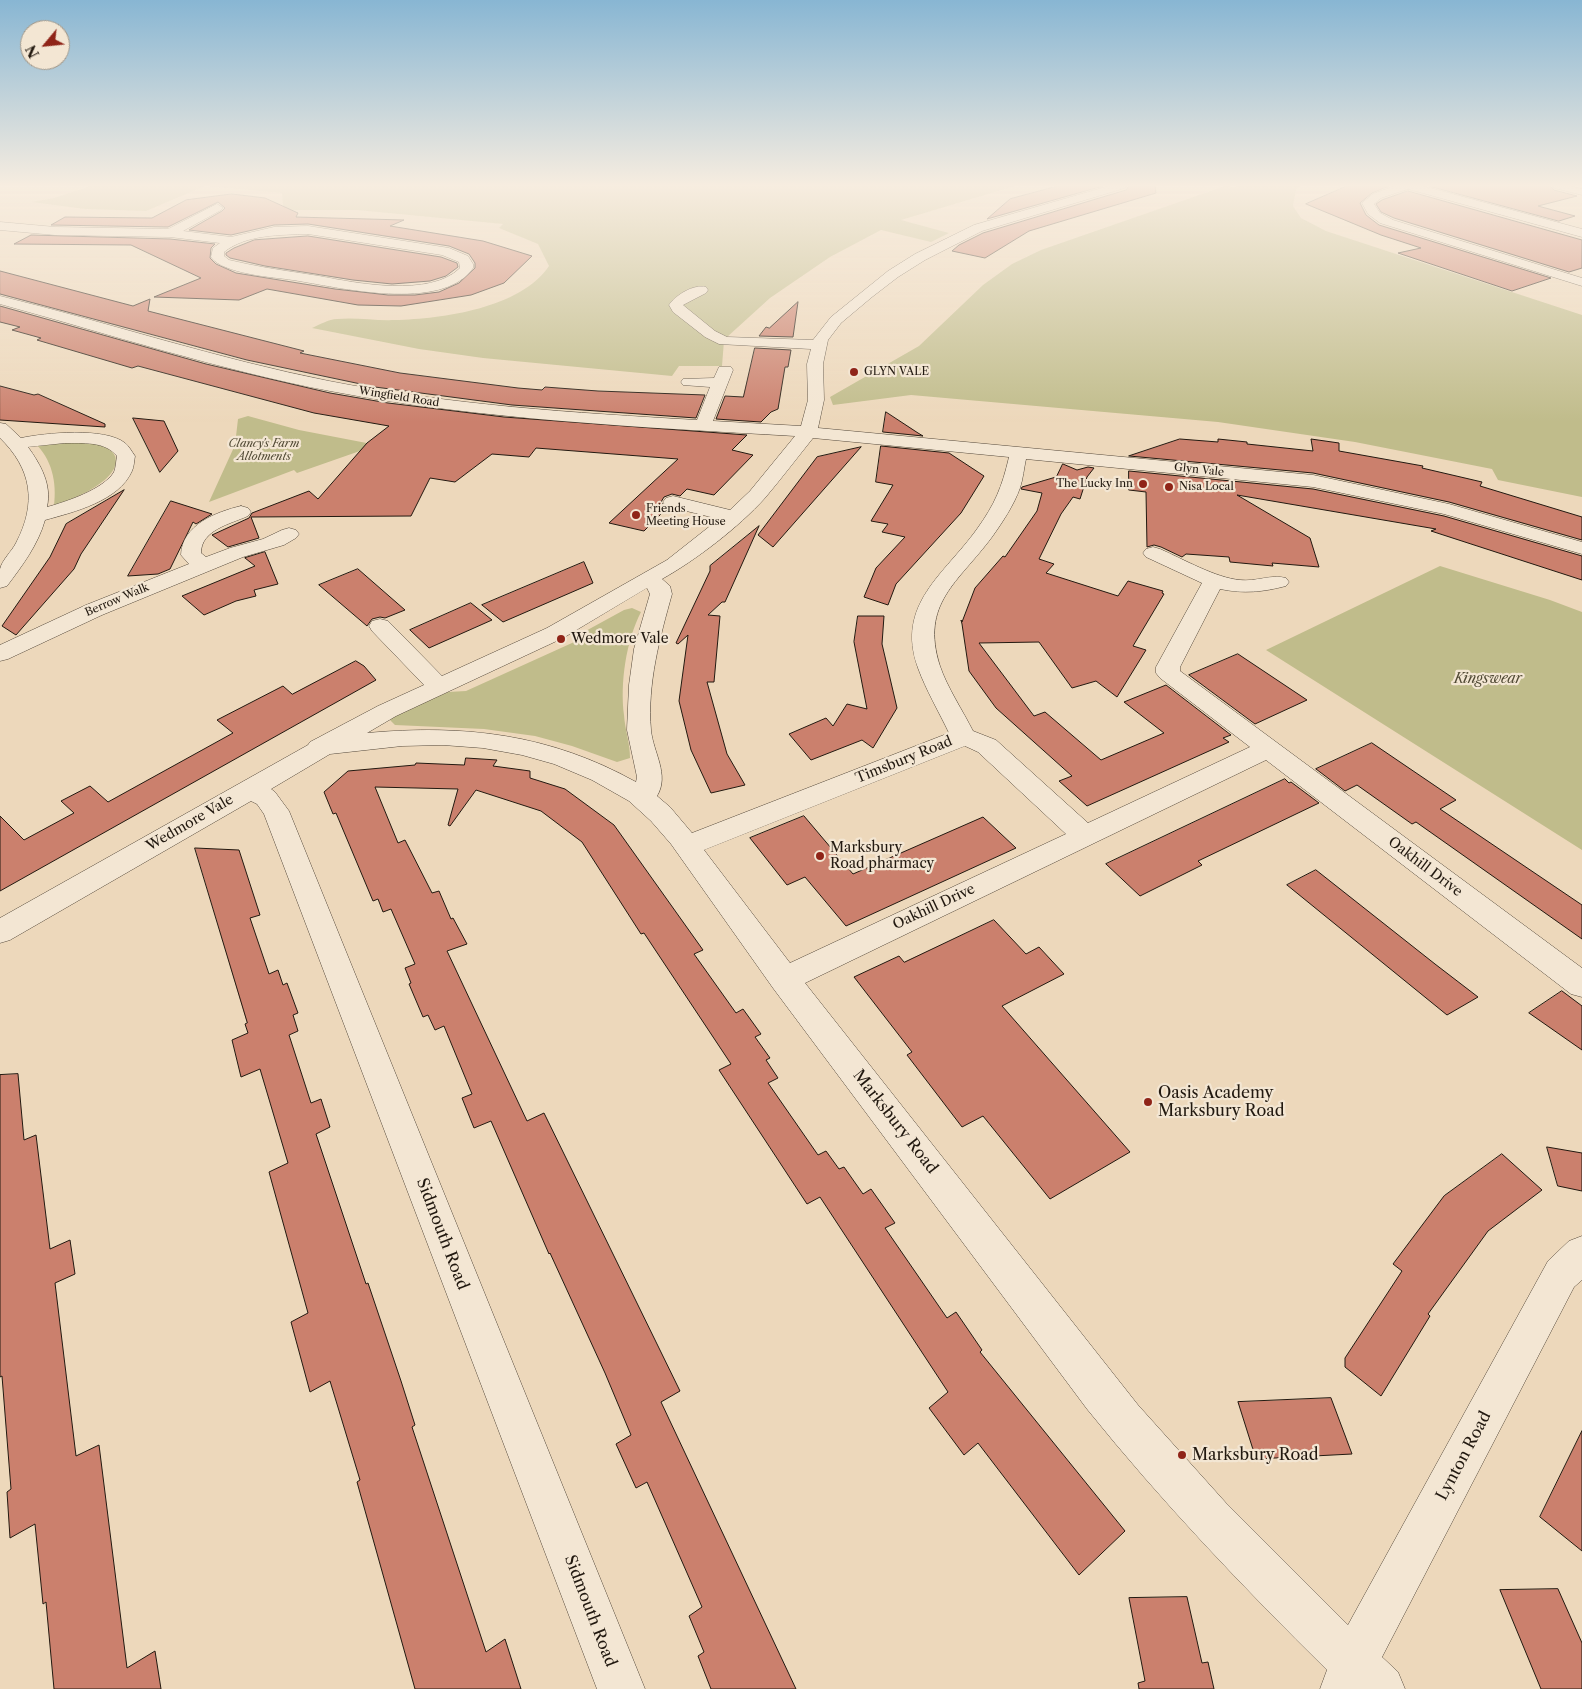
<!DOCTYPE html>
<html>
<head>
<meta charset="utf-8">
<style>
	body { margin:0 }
	#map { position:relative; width:1582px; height:1689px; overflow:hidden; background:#edd8bb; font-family:"Libre Caslon Text",serif }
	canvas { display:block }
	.north { position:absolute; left:20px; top:20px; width:50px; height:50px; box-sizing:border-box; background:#f3e6d3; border:1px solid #9f9485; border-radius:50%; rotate:242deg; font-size:14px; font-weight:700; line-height:20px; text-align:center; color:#221910 }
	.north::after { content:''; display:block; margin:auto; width:18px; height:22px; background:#8f2418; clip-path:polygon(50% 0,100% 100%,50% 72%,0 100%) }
</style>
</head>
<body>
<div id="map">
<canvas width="1582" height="1689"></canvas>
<div class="north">N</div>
</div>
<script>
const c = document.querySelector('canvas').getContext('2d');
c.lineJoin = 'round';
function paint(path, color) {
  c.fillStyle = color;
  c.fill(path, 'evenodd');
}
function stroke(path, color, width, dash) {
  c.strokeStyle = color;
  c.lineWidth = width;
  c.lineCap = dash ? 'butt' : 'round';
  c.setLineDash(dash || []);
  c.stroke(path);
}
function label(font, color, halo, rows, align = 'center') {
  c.font = font + ' "Libre Caslon Text",serif';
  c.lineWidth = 4.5;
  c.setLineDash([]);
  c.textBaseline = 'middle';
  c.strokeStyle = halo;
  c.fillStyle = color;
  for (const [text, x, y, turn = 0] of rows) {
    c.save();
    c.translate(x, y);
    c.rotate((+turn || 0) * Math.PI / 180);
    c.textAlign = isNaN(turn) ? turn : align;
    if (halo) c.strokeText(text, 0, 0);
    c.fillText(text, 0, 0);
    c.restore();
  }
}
paint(new Path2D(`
	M90,186H1015L901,220L949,233L931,242L881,230L830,257L770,298L726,338L724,341L722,366H679L672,376L483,358L419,349L312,328C319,325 329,319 337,319C356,317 376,321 395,320C442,319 521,308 549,266L538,244L499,228L503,224L357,210H289L283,206L282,193L205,186L146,211L85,209L31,202L54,198Z
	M1225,186L1234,187L1239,186H1300L1296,190L1293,206L1301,218L1326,231L1582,315V497L1498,480L1492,469L1355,442L1218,422L911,395L833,405L830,397L919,346L983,285L1012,264L1041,250Z
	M248,416L299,430L377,445L297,473L294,470L209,502L235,445L238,419Z
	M34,442C53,442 74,440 92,443C99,444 112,448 115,456C123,480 71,500 54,506C57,482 52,459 34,442Z
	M1440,566L1550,600L1582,612V850L1266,650Z
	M632,608L641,612C626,641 620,683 624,715C625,730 630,743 630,758L617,762L572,746L535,736L484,729L395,725L390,720L397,713L448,692L466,691L583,638L582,633L624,610Z`), '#c0bc8b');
const building = new Path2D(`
	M1058,186H1103L987,219L1010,199Z
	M1129,186H1155L1156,193L1029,231L985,258L952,251L959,245L983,233L1126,190Z
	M1347,186H1389L1372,193L1360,203L1366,215L1379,225L1551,278L1512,291L1398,253L1421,248L1381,235L1306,204Z
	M1429,186H1550L1554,190L1577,196L1538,206L1575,216L1559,221Z
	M1408,191L1582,240V268L1569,272L1394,218L1381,212L1376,204L1382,200Z
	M232,194L265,198L298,213L296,217L404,220L390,226L483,241L532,256L504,283L471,295L401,306L358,305L267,289L239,300L154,297L201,278L131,245L14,244L31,235L170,239L215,244L211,248L210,258L216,264L236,273L335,289L388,295H415L439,292L459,283L475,268V263L469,254L449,246L308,224L274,225L231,235L189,230L222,211L225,208L218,202L168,227L51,225L65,217L152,218L186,200Z
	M308,236L441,257L457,263L458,267L446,276L430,281L392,284L353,280L265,266L230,258L226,255V253L234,248L254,240Z
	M0,271L133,306L150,299L148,311L304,351L300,353L400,373L518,388L542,390L545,387L598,391L705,395L696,418L512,405L375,387L247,360L0,294Z
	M798,302L793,337L759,336L766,327L769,328Z
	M0,306L206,364L330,393L388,403L504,417L747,435L732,450L753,455L714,495L687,489L680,496L672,494L664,497L661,502L667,508L644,531L609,523L678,459L536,448L529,457L492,454L455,482L430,478L411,516L251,517L259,538L228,547L212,535L249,518L252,513L309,491L318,499L367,443L389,426L314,413L138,366L132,368L37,340L41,338L12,330L20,327L0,322Z
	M755,348L791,350L788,367H785L778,409L771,412L761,422L716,419L725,396L743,397Z
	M0,386L34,395L38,394L105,424V427L0,420Z
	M886,412L918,433L923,436L883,432Z
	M133,418L164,421L178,451L160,472Z
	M1180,439L1218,442V439L1247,442V444L1313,451L1311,439L1339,443V451L1423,466L1422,468L1482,482L1480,486L1582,517V540L1449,502L1313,473L1129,456Z
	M881,446L949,453L984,476L961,513L896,584L888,605L864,597L876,568L905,537L882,532L888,524L871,521L893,485L876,482Z
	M861,447L773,547L758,535L817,457Z
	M1063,464L1077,470L1088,467L1094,468L1087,477L1080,499L1073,497L1061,514L1039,559L1054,564L1046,573L1118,596L1128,581L1163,591L1162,593L1164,594L1133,646L1146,650L1117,697L1096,681L1072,688L1039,642L979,643L1034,716L1045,712L1101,760L1164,733L1124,702L1166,685L1231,735L1223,738L1229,742L1087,806L1059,781L1072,776L996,708L969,671L962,624L961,620L962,622L975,588L1003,556L1005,557L1037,511L1042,493L1021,489L1022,487L1056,477Z
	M1129,471L1313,489L1444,516L1582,556V580L1431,531L1436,529L1237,495L1310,538L1319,567L1272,563L1273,566L1230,562L1229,557L1186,554L1182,557L1161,547L1154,545L1147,547L1146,492L1129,490Z
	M124,490L81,554L74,569L16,635L2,626L50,557L66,524Z
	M171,501L212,514L196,524L193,522L170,569L158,574L128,576Z
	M759,526L725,602H722L708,615L720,616L714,682H707L727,754L745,785L711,793L691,750L679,701L688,635L678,644L676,643L710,571V566Z
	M265,552L278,584L254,590L256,596L236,601L204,615L182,596L255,566L245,558Z
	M584,562L593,583L503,622L482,605Z
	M358,569L405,610L385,618L380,617L372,619L367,626L319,585Z
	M471,603L492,620L429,648L410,630Z
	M858,616H884L882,644L897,708L873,748L862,740L811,760L789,734L826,718L833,726L847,704L867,709L854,642Z
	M1238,654L1307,700L1255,724L1189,675Z
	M356,661L364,666L376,680L0,891V816L24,840L74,813L61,801L90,786L108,802L233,733L217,720L283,686L292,694Z
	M1372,743L1456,800L1440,809L1582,905V939L1416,822L1412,824L1357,785L1345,791L1316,769Z
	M466,758L497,760L493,766L530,771V778L565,789L614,825L703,950L694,954L736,1013L743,1009L761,1034L755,1037L770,1058L766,1060L778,1078L768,1083L818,1155L826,1151L839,1169L844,1167L863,1194L871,1189L895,1223L885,1228L947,1318L956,1312L982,1350L980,1352L1125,1531L1079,1575L978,1443L964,1455L929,1408L948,1392L820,1197L807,1204L719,1070L731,1064L644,933L641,934L582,842L541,811L476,790L450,826L448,825L458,789L375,787L398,843L405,840L432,893L439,891L451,919L453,918L467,944L447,951L527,1121L544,1113L680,1391L661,1402L796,1689H711L698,1656L704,1652L689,1616L702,1607L647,1482L636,1488L616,1444L631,1435L605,1373L550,1253L549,1254L491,1121L474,1128L462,1098L472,1094L444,1026L435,1030L428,1015L423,1017L409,984L411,983L405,968L415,964L391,909L383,912L378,899L373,901L336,813L333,814L324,792L348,771L415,765L416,763L464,765Z
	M1285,779L1289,783L1291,782L1319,803L1198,861L1202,865L1140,896L1106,864Z
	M804,816L853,874L983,817L1016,848L846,926L805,877L787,885L750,838Z
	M195,848L239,850L260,915L250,918L269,974L278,970L283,985L287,983L298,1013L293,1015L298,1031L289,1035L311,1103L321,1099L330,1127L316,1134L366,1284L368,1283L401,1381L415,1425L412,1427L486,1652L505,1639L521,1689H415L357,1482L360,1480L330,1381L310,1392L291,1322L308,1313L269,1172L288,1163L260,1069L241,1077L232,1040L248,1033L245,1024L247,1023Z
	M1316,870L1435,964L1478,997L1447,1015L1287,885Z
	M994,920L1026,954L1039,947L1064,974L1002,1006L1130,1152L1050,1199L983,1116L962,1127L907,1055L912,1052L854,977L899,956L904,962Z
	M1562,991L1582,1006V1050L1529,1013Z
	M18,1074L24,1140L36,1135L50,1249L70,1240L75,1274L55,1283L76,1456L99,1445L127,1668L155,1651L161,1689H54L46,1602L43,1604L35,1524L10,1538L7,1492L11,1489L2,1376L0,1377V1075Z
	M1547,1147L1582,1153V1191L1558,1186Z
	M1502,1154L1542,1190L1488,1231L1428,1314L1430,1316L1381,1396L1345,1367V1358L1402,1271L1393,1264L1444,1196Z
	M1331,1398L1352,1454L1256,1459L1238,1402Z
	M1582,1431V1551L1540,1517Z
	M1558,1589L1582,1643V1689H1541L1500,1590Z
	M1187,1597L1202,1663L1208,1662L1214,1689H1139L1138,1683L1145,1681L1129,1598Z`);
paint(building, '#cb806d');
stroke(building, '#221910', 1);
const minor = new Path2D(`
	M1109,186H1127L1125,188L982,231L925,260L898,277L872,297L841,323L828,340L823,364L824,400L818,428L1313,475L1449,504L1582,542V554L1444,514L1313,487L1026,459C1024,468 1023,479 1020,488C1014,505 1002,523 992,537C958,583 920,603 940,666C947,687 963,711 973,731L996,740L1088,823L1250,747L1160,678L1156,673V667L1202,583L1146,557L1143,553L1146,549L1153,547L1160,549C1183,559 1216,578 1240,580C1256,582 1271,574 1286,578L1289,582L1286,586C1263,592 1244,594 1220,589L1180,667V671L1582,968V997L1571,994L1266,760L805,983L1138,1405L1226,1503L1348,1625L1548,1261L1569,1241L1582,1236V1280L1574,1287L1382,1657L1398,1672L1405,1689H1320L1327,1670C1243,1587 1161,1501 1087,1409L773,988L671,844L651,821L629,801L592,780L554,764L522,755L483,748L443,745L402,746L330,754L271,789L275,792L289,811L645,1689H597L264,814L257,804L251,801L10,940L0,943V918L308,745L310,742L378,706L424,685L372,631L369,626L372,621L380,619L388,621L442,676L547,628L667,560L719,519L666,506L663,502L666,498L673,496L730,510L750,491L795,436C640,427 484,420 330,391C220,370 109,334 0,304V296C110,323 218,359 329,381C450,405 574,413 697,420L710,387L683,385L681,382L683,379L714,378L719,367H731L733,370L713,421L801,426L808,400L807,364L811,349L719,344L705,337L673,312L669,305C676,295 693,284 706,287L708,290L706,293L683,305L715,331L727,337L813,340L831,317L888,271L915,254L974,225ZM813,438L1009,457C1002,487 995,504 977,529C945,574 895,604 918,668C926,690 939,712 949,733L692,833L670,807L657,796C670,775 653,752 651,730C647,684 660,637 672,594L670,586L662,579C696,560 739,527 765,498C781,479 797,458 813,438ZM647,588L650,594L634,649L629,685L627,730L637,777L636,782C550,734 464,724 367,733L396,716L563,638ZM965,746L978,752L1066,834L790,963L704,850Z
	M1394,186H1423L1582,229V237L1408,189L1381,198L1374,204L1380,213L1393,220L1582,278V286L1380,223L1368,214L1362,203L1373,194Z
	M1552,186H1571L1582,189V195L1554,188Z
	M217,204L223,208L221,210L183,231L231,237L274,227L308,226L449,248L468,256L473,264V268C442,313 338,287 293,280C273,277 223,274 211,257L213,248L220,243L170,237L55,235L0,230V222L55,227L168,229ZM308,234L442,255L459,262L460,268C430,298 356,283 319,276C295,272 271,269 247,264L229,260L224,256V252C247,234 280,235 308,234Z
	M0,423L6,424L21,438C45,433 105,427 125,443C129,446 132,452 135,456C134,461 134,467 132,471C119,501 74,512 45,520C38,545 22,566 7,586L0,588C0,582 0,575 0,569C2,560 12,551 16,543C37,503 32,469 0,438ZM65,443C82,443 105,441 117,456C116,461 116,467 114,472C104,489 66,502 47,507C52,485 41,465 28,447Z
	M241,506L248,508L251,512L248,516C230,524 201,530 201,553L206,557L230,548L263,539L282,530L289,528L296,530L299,534L296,538L284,545L243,557L102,615L8,659L0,661V645L86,605L189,564L181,555C182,525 216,512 241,506Z`);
stroke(minor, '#55493b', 1);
paint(minor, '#f3e6d3');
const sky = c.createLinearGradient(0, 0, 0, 422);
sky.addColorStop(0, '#88b6d3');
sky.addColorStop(0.44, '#f7ede0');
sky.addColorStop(1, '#f7ede000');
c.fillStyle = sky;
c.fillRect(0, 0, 1582, 422);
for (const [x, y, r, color] of [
	[854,372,5,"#8f2418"],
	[1143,484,5,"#8f2418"],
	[1169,487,5,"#8f2418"],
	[636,515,5,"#8f2418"],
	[561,639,5,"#8f2418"],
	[820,856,5,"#8f2418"],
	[1148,1102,5,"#8f2418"],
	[1182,1455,5,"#8f2418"]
]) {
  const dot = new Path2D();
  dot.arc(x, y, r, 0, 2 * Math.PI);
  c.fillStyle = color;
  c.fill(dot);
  stroke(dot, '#f3e6d3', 2);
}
label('11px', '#221910', '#f3e6d3', [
	["GLYN VALE",864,372],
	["The Lucky Inn",1133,484,"right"],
	["Nisa Local",1179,487],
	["Friends",646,509],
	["Meeting House",646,522]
], 'left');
label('11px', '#221910', '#f3e6d3', [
	["Wingfield Road",399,397,9],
	["Glyn Vale",1199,470,6],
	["Berrow Walk",117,600,-23]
]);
label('italic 11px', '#514a35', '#f3e6d3', [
	["Clancy's Farm",264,444],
	["Allotments",264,457]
]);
label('14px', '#221910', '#f3e6d3', [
	["Wedmore Vale",571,639],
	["Marksbury",830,848],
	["Road pharmacy",830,864]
], 'left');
label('italic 14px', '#514a35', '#f3e6d3', [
	["Kingswear",1488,679]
]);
label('14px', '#221910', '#f3e6d3', [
	["Timsbury Road",904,760,-22],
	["Wedmore Vale",190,823,-30],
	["Oakhill Drive",1425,867,37],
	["Oakhill Drive",934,907,-25]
]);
label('16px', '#221910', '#f3e6d3', [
	["Oasis Academy",1158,1093],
	["Marksbury Road",1158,1111],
	["Marksbury Road",1192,1455]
], 'left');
label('16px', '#221910', '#f3e6d3', [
	["Marksbury Road",895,1122,52],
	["Sidmouth Road",442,1234,69],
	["Lynton Road",1464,1456,-62],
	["Sidmouth Road",590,1611,69]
]);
</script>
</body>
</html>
